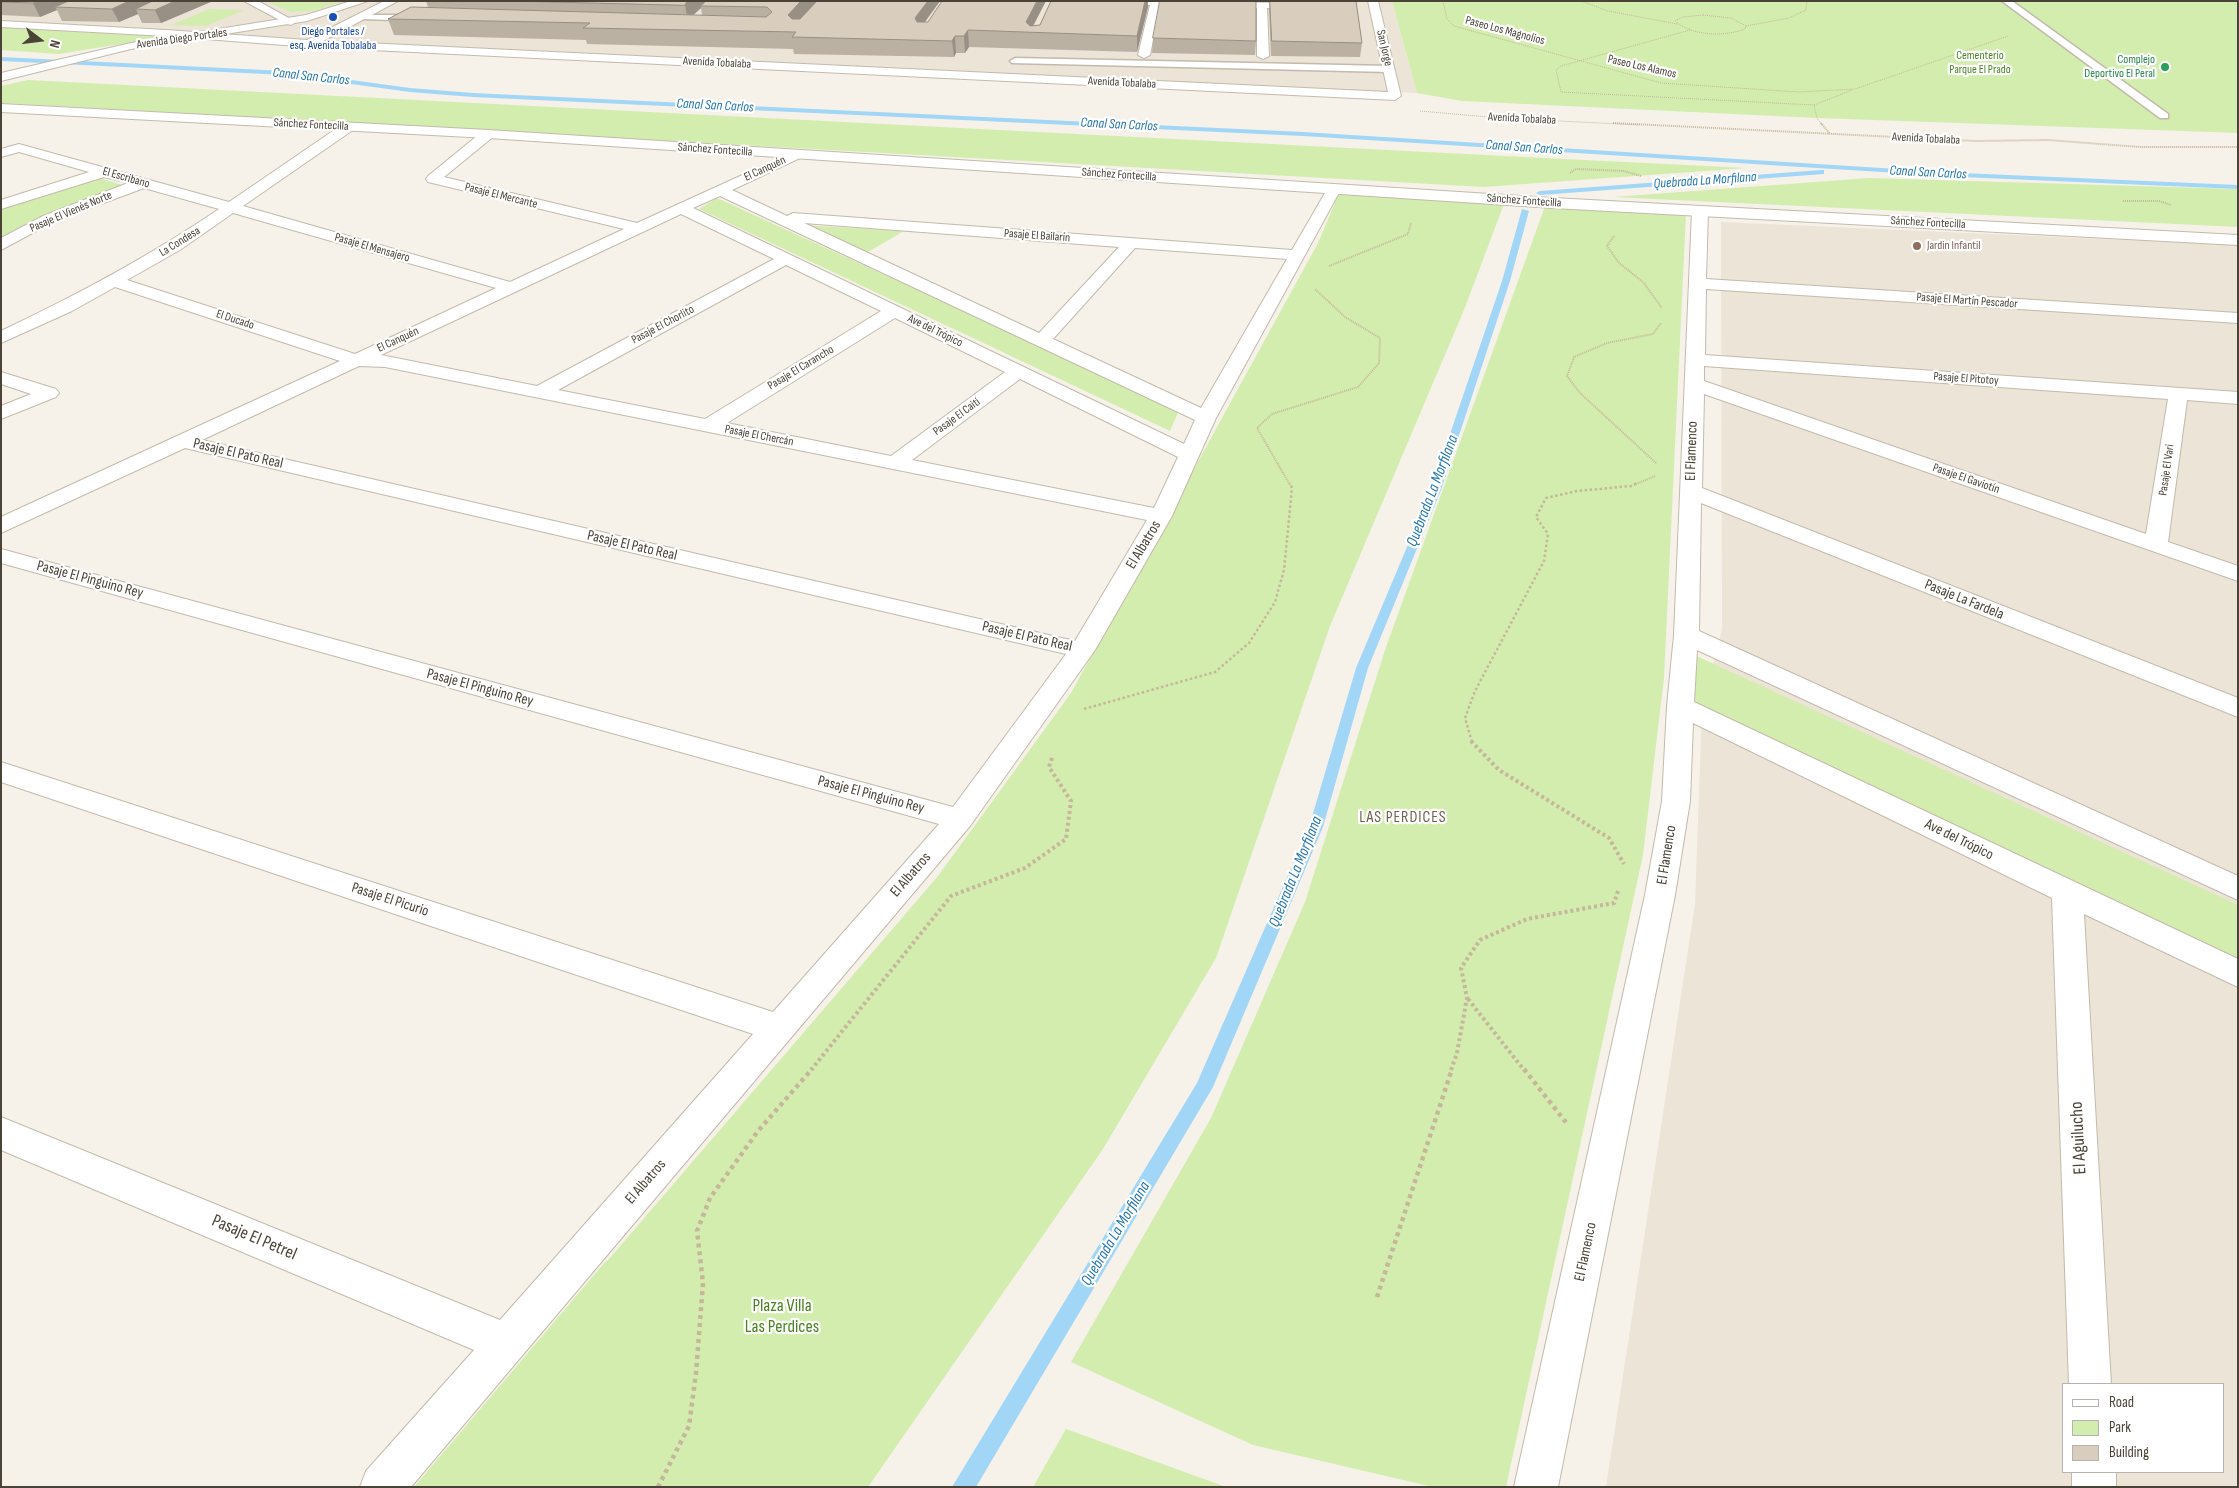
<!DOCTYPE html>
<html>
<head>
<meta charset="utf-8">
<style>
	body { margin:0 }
	#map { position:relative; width:2239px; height:1488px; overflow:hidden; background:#f6f2ea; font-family:"Sofia Sans Condensed",sans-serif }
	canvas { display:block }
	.frame { position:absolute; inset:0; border:2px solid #4b4337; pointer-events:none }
	.legend { position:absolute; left:2062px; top:1383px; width:162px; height:90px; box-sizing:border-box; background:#fff; border:1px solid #b7b4af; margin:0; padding:6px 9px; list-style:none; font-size:15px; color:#4b4337 }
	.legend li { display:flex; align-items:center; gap:10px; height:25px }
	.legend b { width:25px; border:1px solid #b7b4af }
	.north { position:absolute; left:15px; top:15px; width:50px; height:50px; -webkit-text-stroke:4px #fff; paint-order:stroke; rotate:105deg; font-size:14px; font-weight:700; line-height:20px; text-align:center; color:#4b4337 }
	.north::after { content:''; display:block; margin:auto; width:18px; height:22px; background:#4b4337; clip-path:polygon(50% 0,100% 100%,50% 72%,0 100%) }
</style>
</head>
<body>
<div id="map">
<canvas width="2239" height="1488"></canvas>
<div class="frame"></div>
<ul class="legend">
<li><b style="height:6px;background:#fff"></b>Road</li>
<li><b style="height:14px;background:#d3edaf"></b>Park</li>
<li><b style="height:14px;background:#d9cebe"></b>Building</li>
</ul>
<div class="north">N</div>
</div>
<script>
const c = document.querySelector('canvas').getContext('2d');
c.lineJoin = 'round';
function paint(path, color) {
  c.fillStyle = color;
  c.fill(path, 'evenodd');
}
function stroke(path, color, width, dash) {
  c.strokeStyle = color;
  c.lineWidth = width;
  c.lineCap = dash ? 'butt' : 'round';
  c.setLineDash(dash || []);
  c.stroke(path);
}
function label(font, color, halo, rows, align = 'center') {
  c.font = font + ' "Sofia Sans Condensed",sans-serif';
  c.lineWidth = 4.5;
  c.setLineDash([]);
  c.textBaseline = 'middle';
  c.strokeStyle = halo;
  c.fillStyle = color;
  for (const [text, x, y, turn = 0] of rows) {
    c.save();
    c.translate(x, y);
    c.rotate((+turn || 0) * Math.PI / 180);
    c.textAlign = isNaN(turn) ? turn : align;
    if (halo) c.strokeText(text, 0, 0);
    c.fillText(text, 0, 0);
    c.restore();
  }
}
paint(new Path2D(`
	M1,1H1392L1417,93L288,40L188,33L165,37L1,27Z
	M1721,222L2238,245V1487H1606L1695,904L1702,709L1722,629ZM2063,1384H2223V1472H2063Z`), '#ebe4d7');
paint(new Path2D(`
	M265,1H345L312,11L291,12Z
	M1392,1H2238V133L1817,118L1462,101L1417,93Z
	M210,9L244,10L206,26L171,25Z
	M1,27L165,37L59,54L1,50Z
	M28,80L1524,157L1747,168L1483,187L1,103V86Z
	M96,177L126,186L37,218L1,237V209Z
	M1869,178L2238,189V227L1613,197Z
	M1339,193L1504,204L1464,310L1330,626L1216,958L1103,1149L868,1487H414L605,1262L609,1259L938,876L1071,693L1318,243Z
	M717,198L1179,410L1170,431L699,209Z
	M1548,206L1686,214L1664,678L1643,855L1506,1487H1433L1253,1445L1071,1362L1211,1118L1305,902L1385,650L1544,209Z
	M802,225L904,231L868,252Z
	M1688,652L2238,905V966L1689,702Z
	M1066,1429L1226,1487H1033Z`), '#d3edaf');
paint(new Path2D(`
	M1,57L285,71L410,88L473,93L1303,132L1962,173L2238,185V189L1962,177L1303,136L473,97L410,92L285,75L1,61Z
	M1821,170H1824V174L1540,195L1536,193L1540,191Z
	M1522,209L1529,211L1510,281L1441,490L1368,668L1323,827L1213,1087L976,1487H952L1197,1083L1309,827L1356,668L1431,490L1502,281Z`), '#a2d6f7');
const service = new Path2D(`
	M2002,1H2012L2168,114V118H2160Z
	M360,15H420L424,18L420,21L363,19L359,17Z
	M1015,58L1389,66L1394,69L1389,72L1012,63L1010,61Z`);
const minor = new Path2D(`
	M244,1H258L296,22L291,25L287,24Z
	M384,1H398L323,41L1388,92L1368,1H1378L1401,96L1395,100L310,47L166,36L1,27V21L166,30L307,40Z
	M1099,1L1307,3L1312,6L1307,9L1267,8L1269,56L1263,59L1257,56V8L1160,6L1150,55L1144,58L1138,55L1150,5L1104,4Z
	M348,123L353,124L355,127L353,130L243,206L510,282L624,229L428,182L426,179L428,176L483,131L488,130L495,134L493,137L444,177L637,223L795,151L802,155L800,158L732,190L787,216L793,213L1292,250L1329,186H1339L1341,189L1216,418L1172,516L1095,650L970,826L411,1487H360L366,1471L474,1350L1,1150V1117L500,1320L753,1034L1,782V762L773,1012L939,824L1,563V549L953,807L1066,654L185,448L1,533V517L340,361L115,287L72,311L1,343V331C77,295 150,256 219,209L144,188L53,222L1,250V238L43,216L128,183L104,177L1,209V200L89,172L19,152L1,157V149L19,144L229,202L343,124ZM720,196L1195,420L1184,444L693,208ZM233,213L496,288L355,354L127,280L180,250ZM681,214L774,259L537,386L381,355ZM804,223L1119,247L1039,333ZM1135,248L1287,259L1201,408L1053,339ZM786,265L881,311L705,419L558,390ZM895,318L1005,372L891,456L727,423ZM359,366L385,367L1147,520L1075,641L202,440ZM1020,379L1178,457L1154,508L912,460Z
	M1700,206L1705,208L1708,211L1706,279L2238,313V323L1706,289L1705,355L2238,392V404L2187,400L2168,542L2238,566V581L1704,394L1702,488L2238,698V717L1701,503L1699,631L2238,876V900L1697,650L1694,702L2238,959V987L2084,914L2111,1384H2069L2052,898L1693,723L1690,801L1675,895L1558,1487H1514L1645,895L1662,801L1667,706L1674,635L1692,211L1695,208ZM1704,366L2168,399L2146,534L1704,381Z
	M1,372L56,389L59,393L56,397L1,419V406L31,394L1,384Z
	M2072,1472H2116V1487H2072Z`);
const tertiary = new Path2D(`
	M351,1H368L307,21L131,49L1,81V73L131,43L306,15Z
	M1,104L488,130L1553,198L2238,235V245L1553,208L488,138L1,112Z`);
stroke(service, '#c3baab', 3);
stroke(minor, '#c3baab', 2);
stroke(tertiary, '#c3baab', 2);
stroke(new Path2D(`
	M1443,1L1447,19L1454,26L1661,83L1799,92L1855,89L2008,36
	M1581,1L1608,11L1677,24
	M1703,15L1731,18L1746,26L1745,29C1724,37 1692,36 1675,21L1683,17Z
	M1746,26L1789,18L1806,10L1807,1
	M1690,30L1561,66L1556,70L1561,92L1814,105
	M1420,111L1500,118L1639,125
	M1822,125L1817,118L1814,105L1852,90`), '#c6b69b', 1, [1, 1]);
stroke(new Path2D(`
	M1613,123L1976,141L2048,140L2140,147H2238
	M1821,123L1830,134
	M1570,173L1576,169L1624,171L1641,176
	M2123,201H2159L2171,205
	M1614,236L1607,246L1619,263L1643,282L1662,308
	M1329,266L1408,234L1411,223
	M1656,463L1580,393L1567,376L1574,357L1607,343L1653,334L1661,323
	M1290,485L1257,428L1272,414L1358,387L1379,363L1380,338L1345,317L1315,289
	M1634,485L1655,476`), '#c6b69b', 2, [1, 1]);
stroke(new Path2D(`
	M1084,709L1215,672L1249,643L1275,602L1284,570L1292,488L1290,483
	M1472,742L1465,718L1475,691L1544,561L1548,534L1536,517L1546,498L1577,491L1631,486L1637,483`), '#c6b69b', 2.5, [2.5, 2.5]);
stroke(new Path2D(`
	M1471,741L1499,770L1609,838L1624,864
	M1468,999L1524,1070
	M811,1070L951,896L1025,868L1066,839L1071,801L1049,767L1053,755
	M1451,1070L1457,1053L1467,998L1461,968L1480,940L1527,919L1614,903L1618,891`), '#c6b69b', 4, [3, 3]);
stroke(new Path2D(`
	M1524,1069L1568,1125
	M1377,1297L1452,1069
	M658,1487L689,1426L696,1373L703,1283L697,1231L710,1198L758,1131L812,1069`), '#c6b69b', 4.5, [4, 4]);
paint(service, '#fff');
paint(minor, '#fff');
paint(tertiary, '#fff');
paint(new Path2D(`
	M1,1H213L161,23H142L138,14L119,22L62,21L57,10L40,17L1,15Z
	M426,1H940L925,22L1034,25H1040L1051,1H1148V7L1137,52L969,47L965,53H956L954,57L794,54L793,49L587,44L586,40L394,35L388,19L428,7ZM701,8L702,15H693Z
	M1270,1H1356L1362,43L1360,57L1271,56L1269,10Z
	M1153,38L1256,41L1255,55L1152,53Z`), '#bbb1a3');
paint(new Path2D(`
	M38,1H79L55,7L57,10L40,17L33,3Z
	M129,1H165L136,9L138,14L119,22L112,9Z
	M175,1H213L161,23L155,10Z
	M687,1H709L701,6V8L690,18L688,21L685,5Z
	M801,1H817L790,31L788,15Z
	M928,1H940L916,34L915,18Z
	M1037,1H1046L1030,32L1026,22Z
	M1145,1H1148V7L1137,52V36Z
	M968,30L969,47L965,53L964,36Z
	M955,36L956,53L954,57L952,41Z`), '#989085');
const building = new Path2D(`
	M1,1H38L33,3L1,2Z
	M69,1H129L112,9L55,7Z
	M153,1H175L155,10L136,9Z
	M511,1H687L685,5Z
	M706,1H801L788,15L792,19H800L817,1H928L915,18L917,22H928L942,1H1037L1026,22L1030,26L1040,25L1051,1H1145L1137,36L968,30L964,36H955L952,41L792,37L796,32L583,28L590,23L388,19L411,7L766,17L772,12L767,7L701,6Z
	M1160,1H1256V41L1153,38Z
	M1270,1H1356L1362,43L1272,41Z`);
paint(building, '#d9cebe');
stroke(building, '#989085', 1);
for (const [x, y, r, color] of [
	[333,17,5,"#1a4fb4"],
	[2165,67,5,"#2e9e5b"],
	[1917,246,5,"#8d6e63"]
]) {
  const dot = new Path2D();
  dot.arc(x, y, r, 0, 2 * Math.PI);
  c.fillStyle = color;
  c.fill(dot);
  stroke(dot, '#fff', 2);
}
label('12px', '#4b4337', '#fff', [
	["Paseo Los Magnolios",1505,31,15],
	["Avenida Diego Portales",182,39,-8],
	["San Jorge",1384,48,77],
	["Avenida Tobalaba",717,63,3],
	["Paseo Los Alamos",1642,67,13],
	["Avenida Tobalaba",1122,83,3],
	["Avenida Tobalaba",1522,119,3],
	["Sánchez Fontecilla",311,125,3],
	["Avenida Tobalaba",1926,139,3],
	["Sánchez Fontecilla",715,150,4],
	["El Canquén",765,169,-25],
	["Sánchez Fontecilla",1119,175,4],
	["El Escribano",126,178,16],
	["Pasaje El Mercante",501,196,14],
	["Sánchez Fontecilla",1524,201,4],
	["Pasaje El Vienés Norte",71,212,-23],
	["Sánchez Fontecilla",1928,223,3],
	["Pasaje El Bailarín",1037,236,4],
	["La Condesa",180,242,-32],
	["Pasaje El Mensajero",372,248,16],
	["Pasaje El Martín Pescador",1967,301,4],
	["El Ducado",235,320,18],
	["Pasaje El Chorlito",663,325,-28],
	["Ave del Trópico",935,331,26],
	["El Canquén",398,340,-25],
	["Pasaje El Carancho",801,368,-31],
	["Pasaje El Pitotoy",1966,379,4],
	["Pasaje El Caiti",957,417,-36],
	["Pasaje El Chercán",759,436,11],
	["Pasaje El Vari",2167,470,-82],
	["Pasaje El Gaviotín",1966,479,19]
]);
label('12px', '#164399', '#fff', [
	["Diego Portales /",333,32],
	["esq. Avenida Tobalaba",333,46]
]);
label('12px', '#4a8423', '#fff', [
	["Cementerio",1980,56],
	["Parque El Prado",1980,70]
]);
label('12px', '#27864d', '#fff', [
	["Complejo",2155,60],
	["Deportivo El Peral",2155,74]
], 'right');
label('12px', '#785e54', '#fff', [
	["Jardin Infantil",1927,246]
], 'left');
label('italic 14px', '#2378b0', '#fff', [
	["Canal San Carlos",311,77,6],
	["Canal San Carlos",715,106,3],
	["Canal San Carlos",1119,125,3],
	["Canal San Carlos",1524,148,4],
	["Canal San Carlos",1928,173,3],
	["Quebrada La Morfilana",1705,181,-4]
]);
label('15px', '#4b4337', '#fff', [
	["El Flamenco",1692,451,-88],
	["Pasaje El Pato Real",238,454,13],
	["El Albatros",1144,545,-59],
	["Pasaje El Pato Real",632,546,13],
	["Pasaje El Pinguino Rey",90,580,15],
	["Pasaje La Fardela",1964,600,22],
	["Pasaje El Pato Real",1027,637,13],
	["Pasaje El Pinguino Rey",480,688,15],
	["Pasaje El Pinguino Rey",871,795,15],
	["Ave del Trópico",1959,840,26],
	["El Flamenco",1667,855,-81],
	["El Albatros",911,875,-49],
	["Pasaje El Picurio",390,900,18],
	["El Albatros",646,1182,-49],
	["El Flamenco",1586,1252,-78]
]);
label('italic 16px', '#2378b0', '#fff', [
	["Quebrada La Morfilana",1433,491,-69],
	["Quebrada La Morfilana",1296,872,-68],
	["Quebrada La Morfilana",1116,1234,-59]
]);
c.letterSpacing = '1px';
label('16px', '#6f614d', '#fff', [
	["LAS PERDICES",1403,818]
]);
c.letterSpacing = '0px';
label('18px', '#4b4337', '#fff', [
	["El Aguilucho",2079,1138,-93],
	["Pasaje El Petrel",254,1238,23]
]);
label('18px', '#4a8423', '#fff', [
	["Plaza Villa",782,1306],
	["Las Perdices",782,1327]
]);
</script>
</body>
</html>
